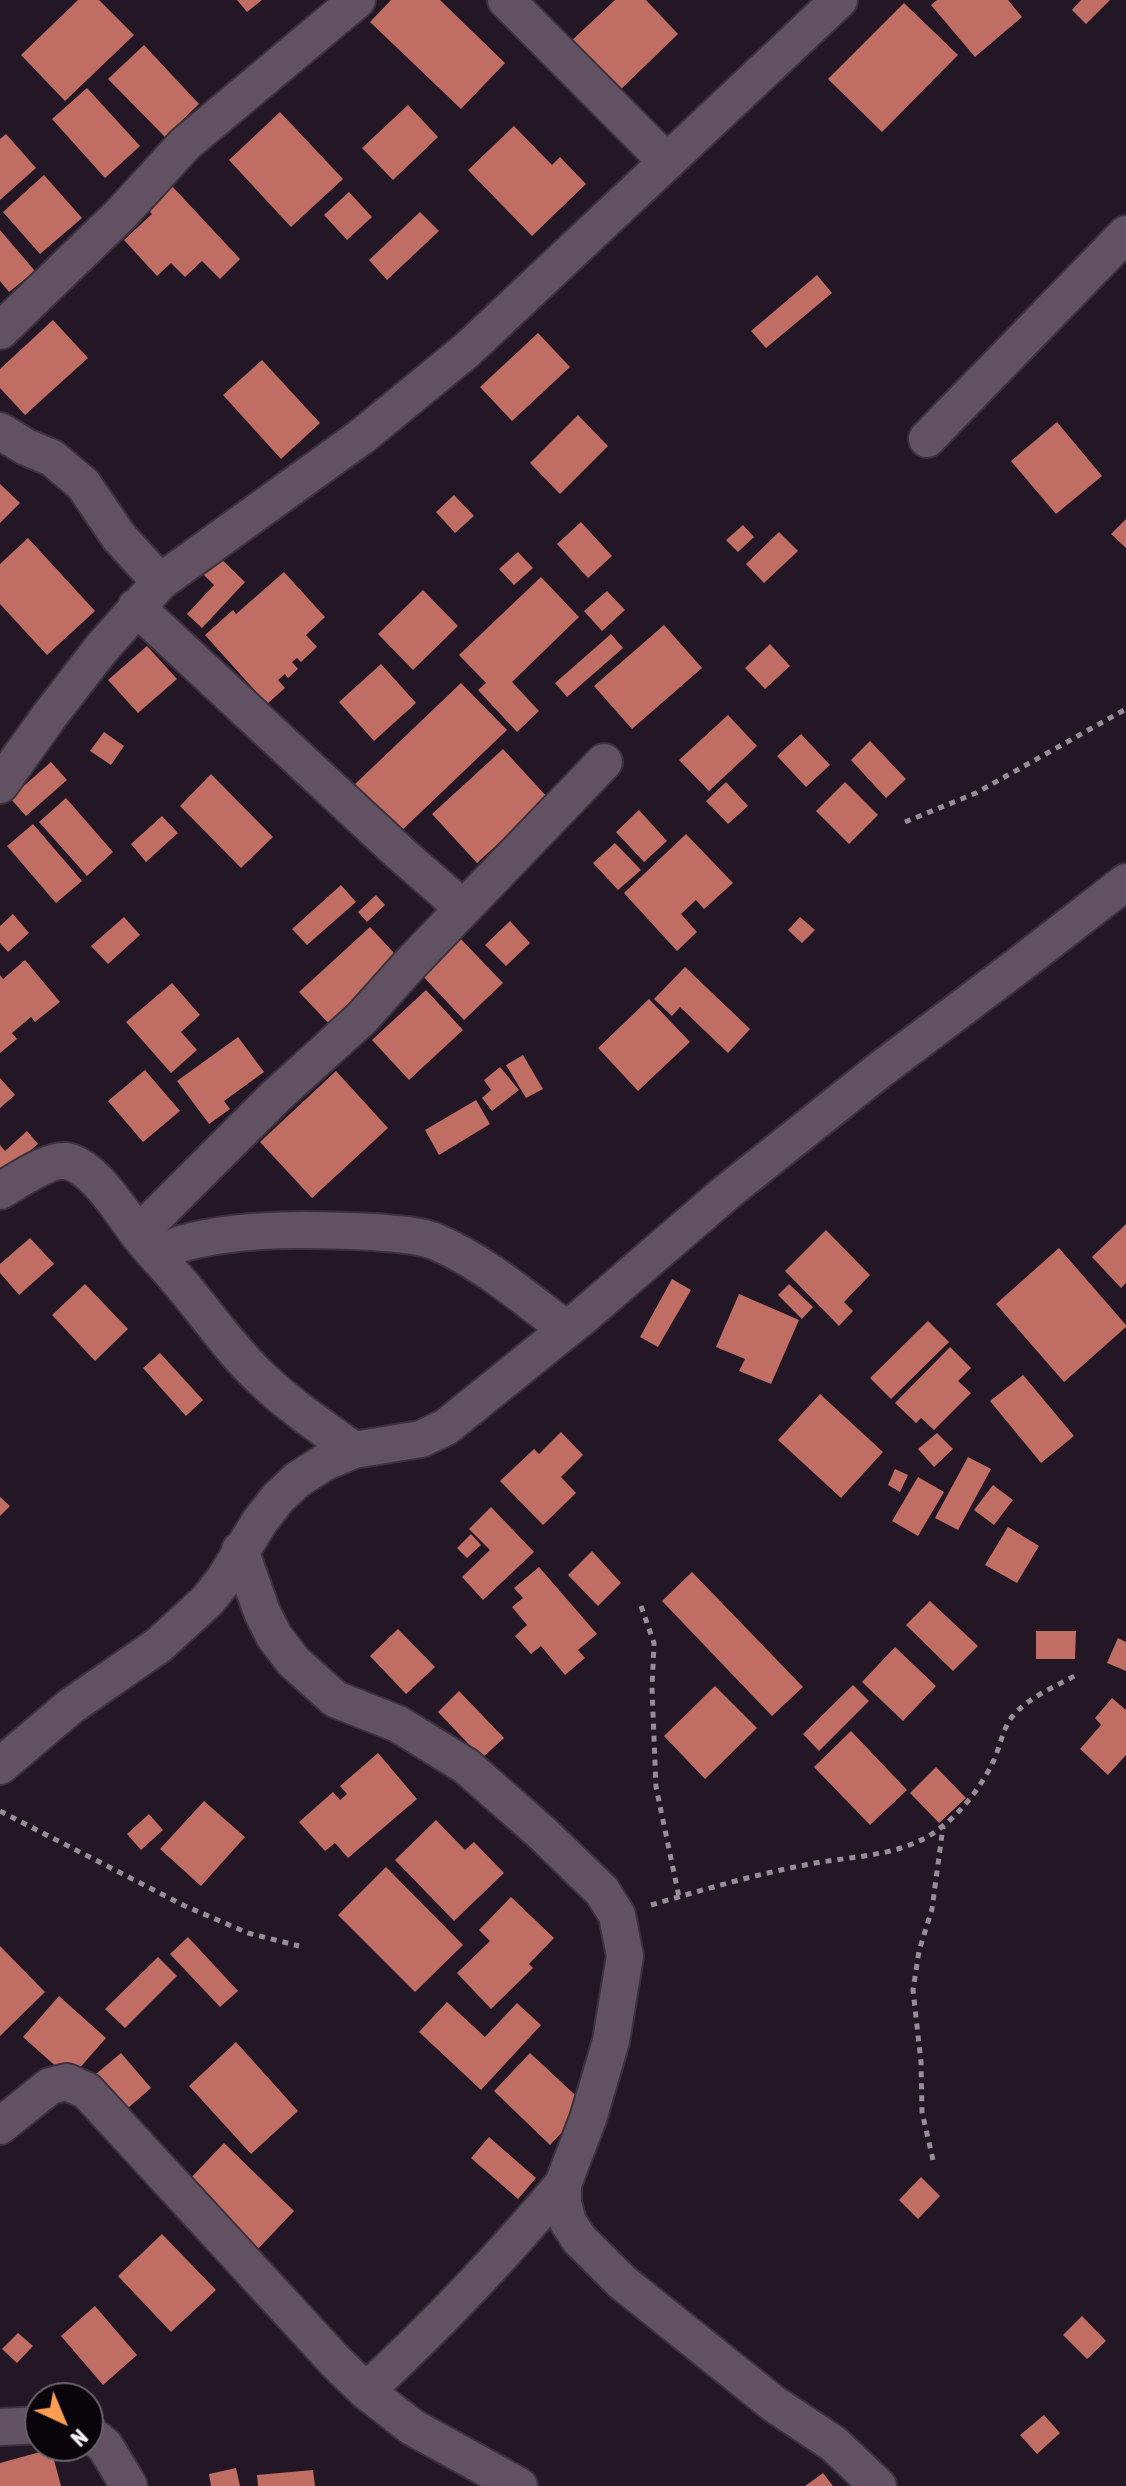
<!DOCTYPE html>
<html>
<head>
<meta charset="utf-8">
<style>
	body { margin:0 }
	#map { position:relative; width:1126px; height:2486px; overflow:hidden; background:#231625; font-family:"Asap Condensed",sans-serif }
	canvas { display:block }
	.north { position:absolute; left:24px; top:2382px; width:80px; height:80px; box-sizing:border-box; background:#09040a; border:2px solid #69626a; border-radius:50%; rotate:136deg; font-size:22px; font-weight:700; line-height:32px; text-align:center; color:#f8eff9 }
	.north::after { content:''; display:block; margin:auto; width:28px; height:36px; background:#fc9d54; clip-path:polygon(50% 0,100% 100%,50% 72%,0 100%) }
</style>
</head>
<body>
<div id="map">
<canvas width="1126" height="2486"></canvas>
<div class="north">N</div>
</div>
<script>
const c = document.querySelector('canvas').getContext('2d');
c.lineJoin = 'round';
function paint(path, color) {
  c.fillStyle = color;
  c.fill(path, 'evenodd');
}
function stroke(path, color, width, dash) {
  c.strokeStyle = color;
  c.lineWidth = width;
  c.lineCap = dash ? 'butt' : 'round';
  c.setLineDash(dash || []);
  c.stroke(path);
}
paint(new Path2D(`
	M78,0H99L134,35L65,101L21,55Z
	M237,0H262L247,12Z
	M391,0H440L505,63L461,109L370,22Z
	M615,0H646L678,34L617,93L569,43Z
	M937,0H1008L1022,17L975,57L931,5Z
	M1081,0H1110L1086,24L1072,10Z
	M904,3L958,55L882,132L828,79Z
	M144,45L199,104L165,137L108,79Z
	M87,88L140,146L105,178L52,119Z
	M408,105L438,137L393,180L362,148Z
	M280,112L343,179L291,227L229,160Z
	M514,126L552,165L560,157L586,184L532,236L468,170Z
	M6,134L36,168L0,200V139Z
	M44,175L82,218L40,254L3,212Z
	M171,185L240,259L220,279L202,261L185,277L171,263L157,276L124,240L152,214L147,209Z
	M349,192L372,217L347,240L324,215Z
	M420,212L439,231L387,280L369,260Z
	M0,230L35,271L9,292L0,281Z
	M817,275L832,293L766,348L751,331Z
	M53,320L88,358L25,415L0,388V369Z
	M538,333L570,367L512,421L480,387Z
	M262,360L320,423L281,459L223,395Z
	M578,415L608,446L560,494L530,463Z
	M1057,422L1102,476L1056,514L1011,461Z
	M0,484L20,503L0,523Z
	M454,495L474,516L455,533L436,512Z
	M1126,519V548L1111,534Z
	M581,522L612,556L588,578L557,544Z
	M743,525L754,537L738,552L726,540Z
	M779,532L798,551L764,583L746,564Z
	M28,538L95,611L47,655L0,604V564Z
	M518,552L533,568L514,585L499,569Z
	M217,555L245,582L202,628L187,614L214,585L201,572Z
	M284,572L325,617L306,635L317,647L301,662L297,658L292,662L298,669L288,678L285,674L278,680L285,688L267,704L205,635L233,610L236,614Z
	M541,577L579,617L512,682L539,711L517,732L478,690L486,683L459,655Z
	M423,590L458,626L413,670L378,634Z
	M607,591L625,610L602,631L584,611Z
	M664,625L702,668L632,729L594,686Z
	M611,634L623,648L567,697L555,683Z
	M770,644L790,666L765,689L745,668Z
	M147,646L177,679L138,713L108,680Z
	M381,664L416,703L374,741L339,702Z
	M461,683L507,730L398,834L353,786Z
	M728,715L757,746L709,791L679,760Z
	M104,732L124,746L111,765L90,751Z
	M801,734L830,765L806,787L777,756Z
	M870,741L906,779L886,798L851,760Z
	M503,749L548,798L477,863L432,814Z
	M51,762L67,780L26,816L10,798Z
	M211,774L273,837L241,868L180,806Z
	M726,782L748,806L728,824L706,801Z
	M845,782L878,815L849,844L816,811Z
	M66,798L113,852L87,876L39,822Z
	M639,810L667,841L644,862L616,832Z
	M162,816L178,833L146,862L131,844Z
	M33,824L82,881L56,903L7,846Z
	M686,834L733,883L704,909L696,900L681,914L697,932L677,951L624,893Z
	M615,843L641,870L618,890L593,863Z
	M341,885L356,902L307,945L292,929Z
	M376,895L385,905L367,922L358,912Z
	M13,914L29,933L8,952L0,943V926Z
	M124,917L140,935L108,964L91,946Z
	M800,917L815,930L802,943L788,930Z
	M510,921L530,943L506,966L485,945Z
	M370,927L405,965L335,1030L299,992Z
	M457,935L503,983L464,1020L418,971Z
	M25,960L60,1002L35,1022L31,1017L12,1033L17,1039L0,1053V975L3,979Z
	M685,967L750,1029L728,1053L680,1007L672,1016L654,999Z
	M172,983L200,1015L181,1032L197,1050L171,1073L126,1022Z
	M426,990L463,1030L409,1080L372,1040Z
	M649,999L690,1042L638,1091L598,1048Z
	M238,1037L264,1072L224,1101L230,1109L209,1124L177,1081Z
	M523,1055L543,1089L526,1098L506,1065Z
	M500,1067L519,1090L492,1111L482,1098L491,1090L484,1080Z
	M145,1070L180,1111L143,1142L108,1101Z
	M336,1071L388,1128L312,1198L260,1142Z
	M0,1078L15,1095L0,1108Z
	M476,1100L490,1124L439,1155L425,1130Z
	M27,1131L38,1144L3,1174L0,1170V1145L5,1151Z
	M1126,1224V1283L1121,1288L1092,1257Z
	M826,1230L870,1275L844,1302L853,1311L839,1326L785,1271Z
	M30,1238L54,1264L19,1295L0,1273V1264Z
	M1059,1248L1126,1325V1327L1064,1382L996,1304Z
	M672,1279L691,1290L658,1347L640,1337Z
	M85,1284L128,1329L95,1361L52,1315Z
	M789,1284L813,1307L802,1319L778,1295Z
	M739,1294L799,1320L771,1384L739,1371L745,1359L716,1347Z
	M928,1321L949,1342L891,1399L870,1378Z
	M950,1347L971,1368L958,1381L971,1393L934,1430L921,1418L916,1423L895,1403Z
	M160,1353L203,1400L186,1416L143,1368Z
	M1023,1375L1074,1436L1041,1463L990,1401Z
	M820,1394L883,1452L841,1498L778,1440Z
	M561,1432L583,1455L561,1477L576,1493L543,1525L500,1481L534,1449L539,1454Z
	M937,1433L953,1449L934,1467L918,1449Z
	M968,1457L991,1469L958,1530L935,1518Z
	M895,1469L908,1475L900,1492L888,1485Z
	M918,1477L944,1492L918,1536L892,1521Z
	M993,1485L1013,1500L994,1525L974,1510Z
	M0,1497L10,1506L0,1516Z
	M491,1507L534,1552L483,1600L462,1577L490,1550L469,1529Z
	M1008,1527L1039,1546L1017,1583L985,1565Z
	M471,1534L481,1545L467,1558L457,1548Z
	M592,1551L621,1583L598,1606L568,1575Z
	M539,1567L597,1634L578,1650L585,1658L565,1675L541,1646L531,1654L515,1636L527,1625L512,1607L523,1598L514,1588Z
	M692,1572L803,1687L772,1716L662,1601Z
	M930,1601L978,1646L953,1671L906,1625Z
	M398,1629L435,1667L406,1694L370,1656Z
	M1036,1631H1076L1075,1659H1036Z
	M1118,1638L1126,1642V1671L1107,1663Z
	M895,1647L936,1686L903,1721L862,1682Z
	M853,1685L869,1701L819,1751L803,1734Z
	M715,1686L757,1728L705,1779L664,1736Z
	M459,1691L504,1738L482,1758L438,1712Z
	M1112,1698L1126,1710V1755L1108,1775L1080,1749L1101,1725L1095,1718Z
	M851,1731L907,1790L870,1825L814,1767Z
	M378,1753L417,1799L348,1858L335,1843L325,1851L299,1822L333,1792L340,1800L347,1794L340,1786Z
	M936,1767L966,1798L939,1823L910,1793Z
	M204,1801L245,1837L201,1886L160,1849Z
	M149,1814L163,1830L141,1850L127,1834Z
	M436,1820L465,1850L474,1842L504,1873L454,1921L395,1860Z
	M386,1867L463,1945L415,1992L338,1915Z
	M511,1897L554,1938L529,1964L533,1968L491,2009L457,1973L490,1941L479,1930Z
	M188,1937L238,1991L220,2007L170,1954Z
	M0,1946L45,1992L0,2036Z
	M158,1957L177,1976L125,2028L105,2009Z
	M59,1996L106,2038L70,2079L23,2037Z
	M447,2002L485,2037L517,2003L541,2025L481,2090L419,2032Z
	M236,2042L298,2111L251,2154L189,2086Z
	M121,2053L151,2088L121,2114L90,2079Z
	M530,2053L587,2106L550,2145L494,2091Z
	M489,2137L536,2178L518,2199L471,2158Z
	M224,2143L294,2211L257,2250L186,2183Z
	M921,2177L940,2196L918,2219L899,2200Z
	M162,2234L216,2290L171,2332L118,2276Z
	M95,2306L137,2355L103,2385L61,2336Z
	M1082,2316L1106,2341L1087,2359L1063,2335Z
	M18,2333L33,2346L17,2363L2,2349Z
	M1044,2415L1060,2433L1037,2454L1020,2435Z
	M51,2449L61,2486H0V2463Z
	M236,2468L240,2486H211L209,2474Z
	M313,2470L315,2486H258L257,2475Z
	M823,2473L833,2486H805Z`), '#c06d63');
const minor = new Path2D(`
	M506,0L667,162
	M0,331L121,214L185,144L357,0
	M0,431L26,447L52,458L83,484L119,537L160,582
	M927,439L1126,234
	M136,607L401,854L463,908
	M0,785L50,715L101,649L160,582L361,437L467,350L839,0
	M0,1191C16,1182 48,1159 66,1161C94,1166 122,1213 138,1234C152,1252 168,1268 182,1285C209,1317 232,1351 262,1379C290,1406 323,1428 354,1450
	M138,1234L275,1097L362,1018L412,962L604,762
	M157,1256C166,1252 175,1245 184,1243C242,1227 314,1229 374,1232C393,1234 415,1234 434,1241C482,1261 525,1298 566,1329
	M240,1550L262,1612L274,1636L293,1661L335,1699L398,1724L466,1766L542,1833L602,1891L617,1915L625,1956L611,2041L588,2119L563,2184V2203L568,2222L579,2239L622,2282L774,2404L834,2444L878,2486
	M0,1766L71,1706L159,1645L208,1600L223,1581L260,1521L278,1498L297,1480L325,1462L354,1450L421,1439L446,1427L581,1318L727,1192L881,1069L1019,965L1126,882
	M0,2126L50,2086L67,2082L87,2091L337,2363L366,2391L412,2427L519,2486
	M366,2391C436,2326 502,2257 563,2184
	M0,2427L40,2425
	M88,2432L105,2446L129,2486`);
stroke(minor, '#3b323d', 40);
stroke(new Path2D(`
	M905,822L976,793L1126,709
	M641,1606L654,1643L652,1689L656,1787L679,1897
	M0,1811L185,1906L248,1933L299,1946
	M651,1905C702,1890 753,1875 805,1865C852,1855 906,1858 944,1825C964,1809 982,1785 993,1762C1000,1748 1002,1730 1012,1717C1028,1697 1057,1686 1078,1674
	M933,2160L922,2112L921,2062L913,1990L919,1951L932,1909L943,1827`), '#978c98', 5, [6, 6]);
stroke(minor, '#615163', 36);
</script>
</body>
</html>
